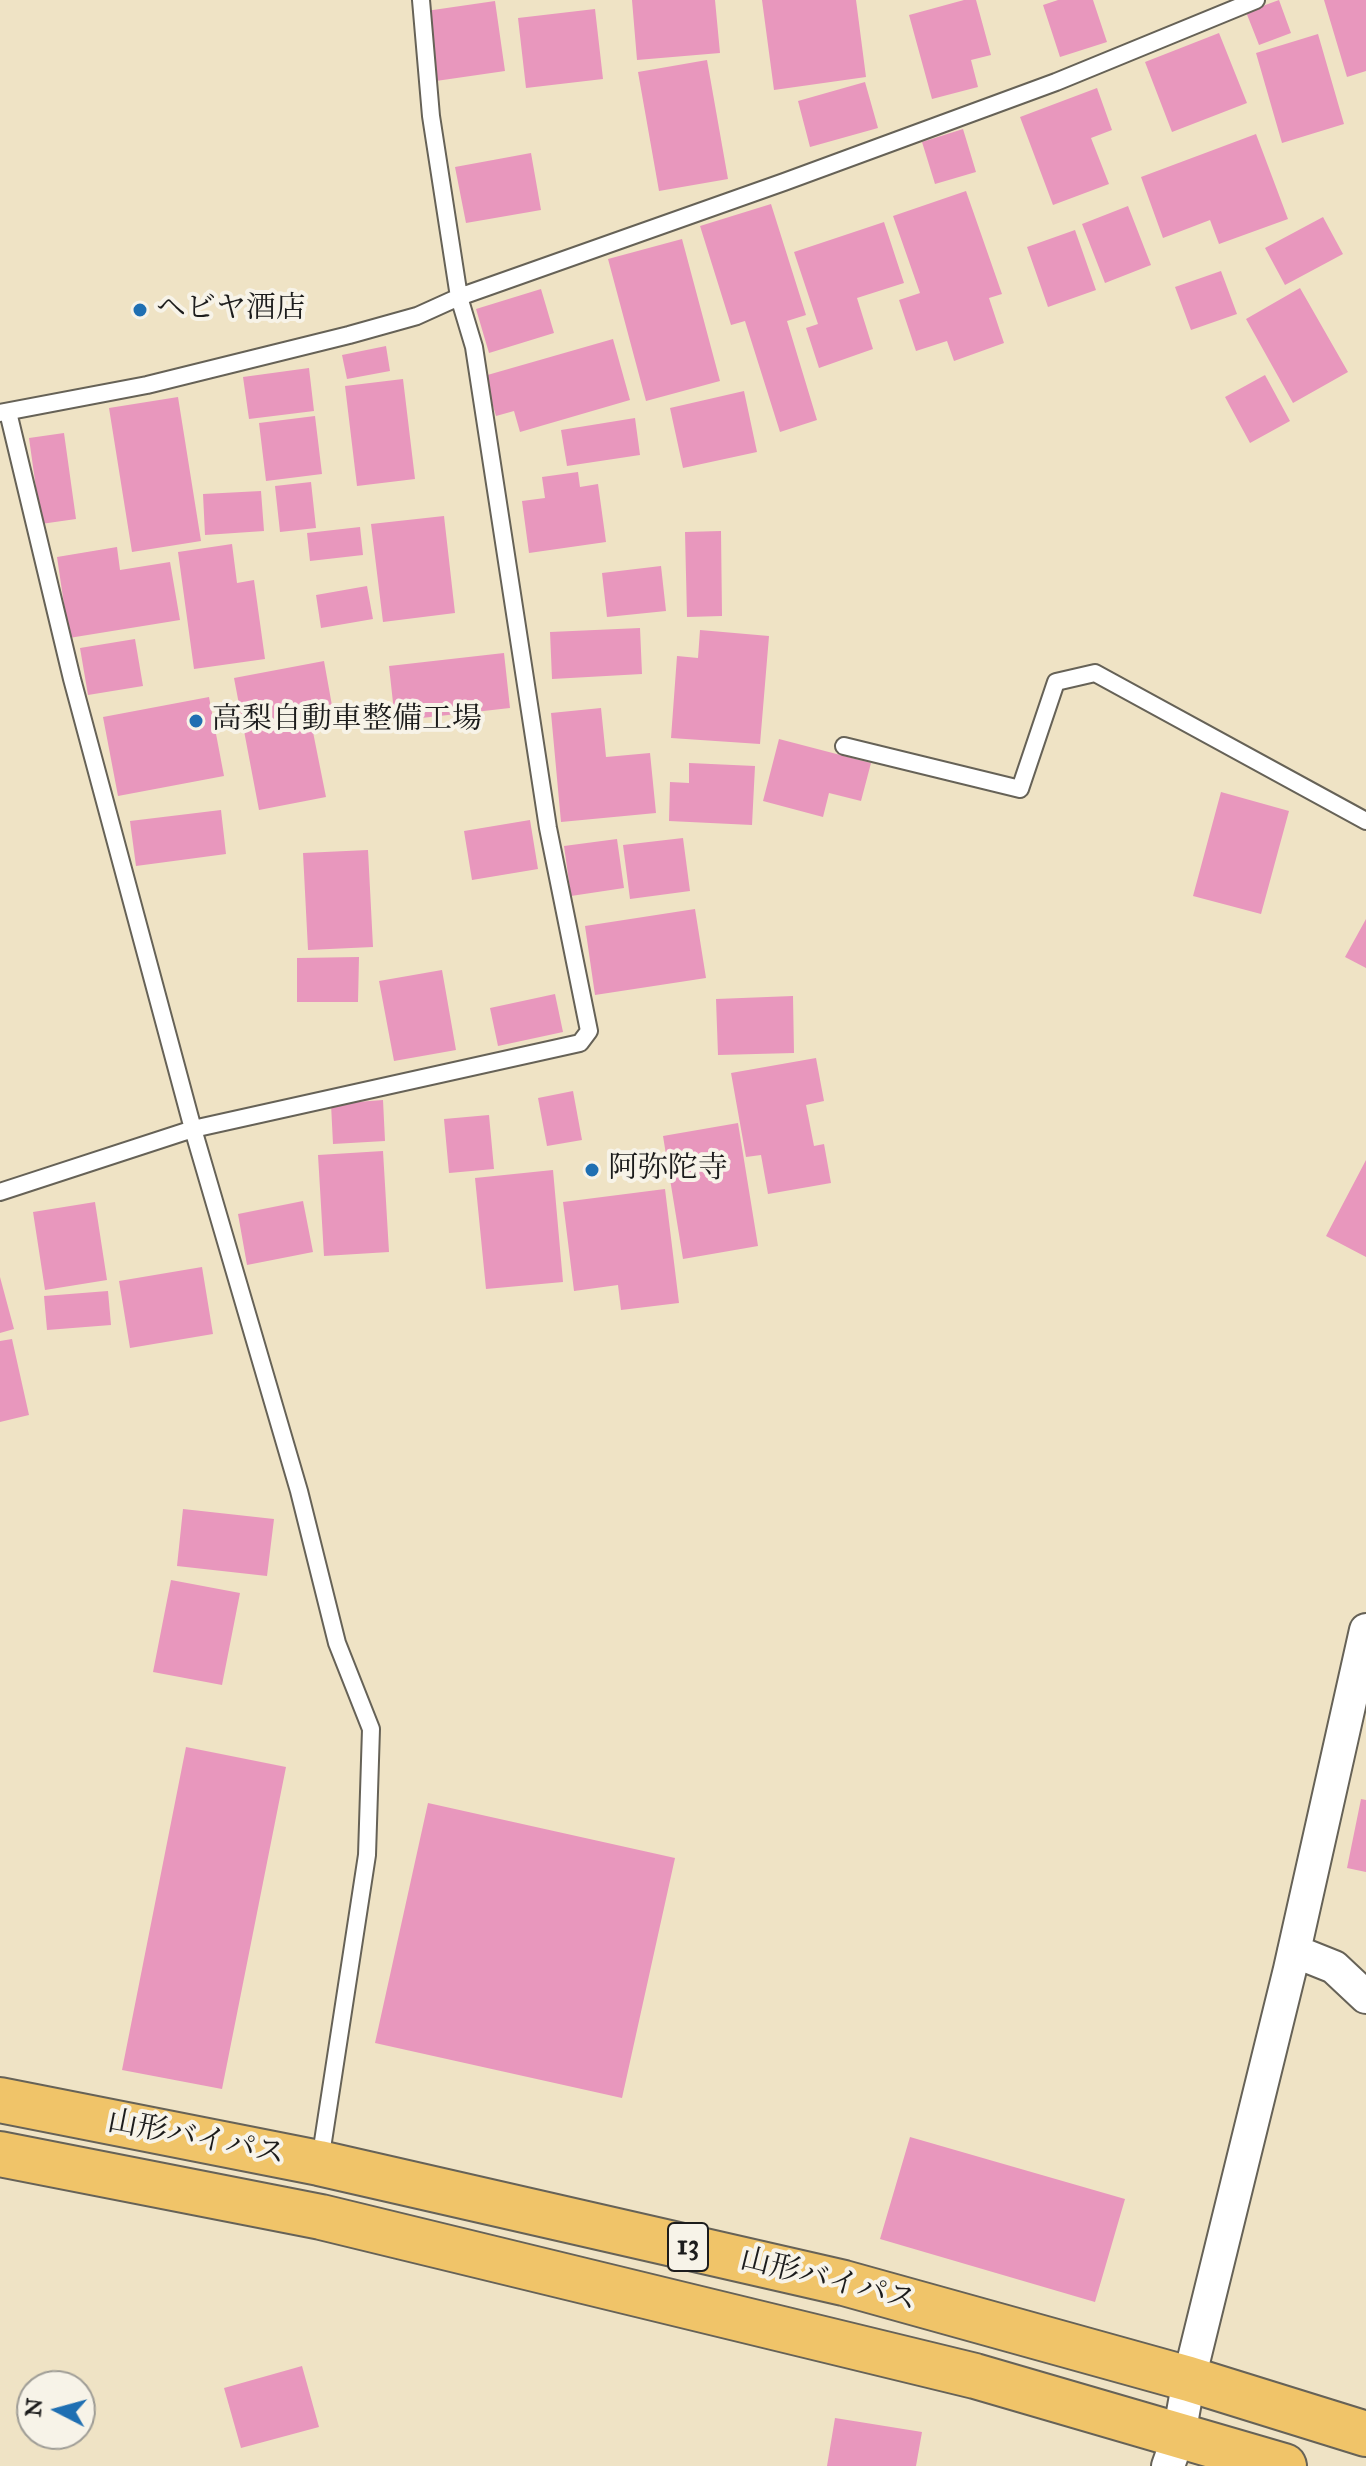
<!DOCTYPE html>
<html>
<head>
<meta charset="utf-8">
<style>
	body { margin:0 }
	#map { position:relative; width:1366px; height:2466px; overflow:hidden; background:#efe3c5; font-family:"IM FELL Great Primer",serif }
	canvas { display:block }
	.north { position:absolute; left:16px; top:2370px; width:80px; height:80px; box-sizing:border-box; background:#f7f3e8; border:2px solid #9f9d96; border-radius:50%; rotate:276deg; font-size:22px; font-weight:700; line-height:32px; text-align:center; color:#1c1c1c }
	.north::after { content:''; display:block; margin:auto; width:28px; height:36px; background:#1f6fb2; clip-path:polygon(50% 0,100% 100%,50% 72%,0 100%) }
</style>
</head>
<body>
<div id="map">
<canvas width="1366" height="2466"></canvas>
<div class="north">N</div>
</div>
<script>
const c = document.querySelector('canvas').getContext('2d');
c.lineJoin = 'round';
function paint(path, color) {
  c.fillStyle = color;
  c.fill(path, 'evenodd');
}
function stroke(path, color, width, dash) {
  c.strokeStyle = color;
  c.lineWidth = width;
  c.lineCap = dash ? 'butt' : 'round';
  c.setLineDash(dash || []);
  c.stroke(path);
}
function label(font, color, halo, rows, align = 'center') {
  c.font = font + ' "IM FELL Great Primer","Noto Serif JP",serif';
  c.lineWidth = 8;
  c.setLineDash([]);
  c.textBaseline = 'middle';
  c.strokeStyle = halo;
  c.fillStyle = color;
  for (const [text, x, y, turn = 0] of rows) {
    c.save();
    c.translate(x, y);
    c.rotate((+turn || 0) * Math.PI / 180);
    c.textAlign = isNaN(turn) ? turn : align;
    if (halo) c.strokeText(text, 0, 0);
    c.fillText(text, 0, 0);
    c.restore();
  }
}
paint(new Path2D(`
	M632,0H715L720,53L637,60Z
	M762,0H856L866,77L774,90Z
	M964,0H976L991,55L971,60L978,87L932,99L909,15Z
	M1058,0H1093L1107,42L1060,57L1043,5Z
	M1279,0L1291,33L1259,45L1246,12Z
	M1324,0H1366V71L1347,77Z
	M495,1L505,71L436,81L426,11Z
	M595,9L603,79L526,88L518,18Z
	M1219,33L1247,103L1172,132L1145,62Z
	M1318,34L1344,124L1282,143L1256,53Z
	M707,60L728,179L659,191L638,72Z
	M865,82L878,128L810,147L798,101Z
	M1097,88L1112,130L1091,138L1109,184L1053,205L1020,117Z
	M963,129L976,172L935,184L922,142Z
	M1256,134L1288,219L1219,244L1210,220L1163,238L1141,177Z
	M531,153L541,210L466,223L455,167Z
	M966,191L1002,294L989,298L1004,343L954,361L947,341L916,351L899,300L920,293L893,216Z
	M771,204L806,315L787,321L817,420L780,432L745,321L731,325L700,226Z
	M1128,206L1151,265L1105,283L1082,224Z
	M1323,217L1343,254L1285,285L1265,248Z
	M884,222L904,283L857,298L873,349L819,368L806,328L818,324L794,252Z
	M1075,230L1096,290L1048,307L1027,247Z
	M682,239L720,381L646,401L608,259Z
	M1221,271L1237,314L1191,330L1175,287Z
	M1300,288L1348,372L1293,403L1246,319Z
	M541,289L554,333L489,353L476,309Z
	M613,339L630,400L520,432L514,411L496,416L484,376Z
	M386,346L390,371L347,379L342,355Z
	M309,368L314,411L249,419L243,377Z
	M1265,375L1290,421L1250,443L1225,397Z
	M403,379L415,479L357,486L345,386Z
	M744,391L757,452L683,468L670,408Z
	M178,397L201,541L132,552L109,408Z
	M315,416L322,474L266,481L259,423Z
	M635,418L640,455L567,466L561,430Z
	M64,433L76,519L41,524L29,438Z
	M578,472L580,487L598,484L606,542L529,553L522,501L545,498L542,477Z
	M311,482L316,528L280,532L275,486Z
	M261,491L264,531L205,535L203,494Z
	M444,516L455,613L383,622L371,524Z
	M360,527L363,555L310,561L307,533Z
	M721,531L722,616L687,617L685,532Z
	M232,544L237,583L254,580L265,659L194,669L178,552Z
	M117,547L120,570L170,562L180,620L69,638L57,557Z
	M661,566L666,611L607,617L602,573Z
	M367,586L373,619L321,628L316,595Z
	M640,628L642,674L552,679L550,632Z
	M700,630L769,636L760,744L671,738L677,656L698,658Z
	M135,639L143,686L88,695L80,648Z
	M504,653L510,708L395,721L389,666Z
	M324,661L336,728L313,732L326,797L259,810L234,678Z
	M209,697L224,776L118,796L103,717Z
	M601,708L606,757L650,753L656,813L561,822L551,713Z
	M779,739L871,763L861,801L829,793L823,817L763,801Z
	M689,763L755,766L752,825L669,821L670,782L689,783Z
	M1221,792L1289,811L1261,914L1193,896Z
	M221,810L226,854L136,866L130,821Z
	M530,820L538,869L472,880L464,831Z
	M683,838L690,891L630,899L623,845Z
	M617,839L624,888L571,896L564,846Z
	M368,850L373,947L308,950L303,853Z
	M695,909L706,978L595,995L585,926Z
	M1366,919V968L1345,957Z
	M359,957L358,1002H297V958Z
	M442,970L456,1050L394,1061L379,981Z
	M555,994L563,1032L498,1046L490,1008Z
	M793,996L794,1053L718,1055L716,999Z
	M816,1058L824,1101L806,1105L814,1146L824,1144L831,1183L768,1194L761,1155L746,1157L731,1073Z
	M573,1091L582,1140L547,1146L538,1098Z
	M383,1100L385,1141L333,1144L331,1104Z
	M489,1115L494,1169L449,1173L444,1119Z
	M738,1123L758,1246L683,1259L663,1136Z
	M383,1151L389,1252L324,1256L318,1155Z
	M1366,1160V1257L1326,1236Z
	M553,1170L563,1282L486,1289L475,1178Z
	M665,1189L679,1303L621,1310L618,1285L574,1291L563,1202Z
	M303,1201L313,1252L247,1265L238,1214Z
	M95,1202L107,1280L45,1290L33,1212Z
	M202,1267L213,1334L130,1348L119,1281Z
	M0,1277L14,1329L0,1333Z
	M108,1291L111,1325L47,1330L44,1296Z
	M12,1339L29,1415L0,1422V1341Z
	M183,1509L274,1519L267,1576L177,1566Z
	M171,1580L240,1593L222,1685L153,1672Z
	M186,1747L286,1767L222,2089L122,2070Z
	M1361,1799L1366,1800V1872L1347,1868Z
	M428,1803L675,1858L622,2098L375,2043Z
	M910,2137L1125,2199L1095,2302L880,2239Z
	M302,2366L319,2427L241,2448L224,2388Z
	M835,2418L922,2432L916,2466H827Z`), '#e897bd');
const service = new Path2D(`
	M8,412L72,679L193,1129L299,1491L337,1643L371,1729L367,1855L320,2161
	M0,413L147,385L349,335L417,316L459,297L784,182L1056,82L1256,0
	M844,746L1020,789L1056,682L1095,673L1366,821
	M0,1192L193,1129L580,1043L589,1031L548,828L474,347L459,297L431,116L421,0`);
const minor = new Path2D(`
	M1294,1951L1334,1967L1366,1997
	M1168,2466L1179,2435L1189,2379L1290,1969L1366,1630`);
const trunk = new Path2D(`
	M0,2100L319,2163L844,2283L1189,2379L1366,2434
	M0,2154L321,2217L975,2376L1284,2466`);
stroke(service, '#666257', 20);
stroke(minor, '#666257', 36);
stroke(trunk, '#666257', 48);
stroke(service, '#fff', 16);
stroke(minor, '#fff', 32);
stroke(trunk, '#f0c469', 44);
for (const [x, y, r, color] of [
	[140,310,8,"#1f6fb2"],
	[196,721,8,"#1f6fb2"],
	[592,1170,8,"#1f6fb2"]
]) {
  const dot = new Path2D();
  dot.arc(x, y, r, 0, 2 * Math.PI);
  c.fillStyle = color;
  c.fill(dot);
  stroke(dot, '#f7f3e8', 3);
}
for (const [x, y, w] of [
	[688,2247,40]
]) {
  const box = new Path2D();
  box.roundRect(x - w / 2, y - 24, w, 48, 6);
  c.fillStyle = '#f7f3e8';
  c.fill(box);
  stroke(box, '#1c1c1c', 2);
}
label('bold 28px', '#1c1c1c', null, [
	["13",688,2247]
]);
label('30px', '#1c1c1c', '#f7f3e8', [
	["ヘビヤ酒店",156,310],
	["高梨自動車整備工場",212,721],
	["阿弥陀寺",608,1170]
], 'left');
label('30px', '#1c1c1c', '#f7f3e8', [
	["山形バイパス",196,2139,11],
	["山形バイパス",828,2281,14]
]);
</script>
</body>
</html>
